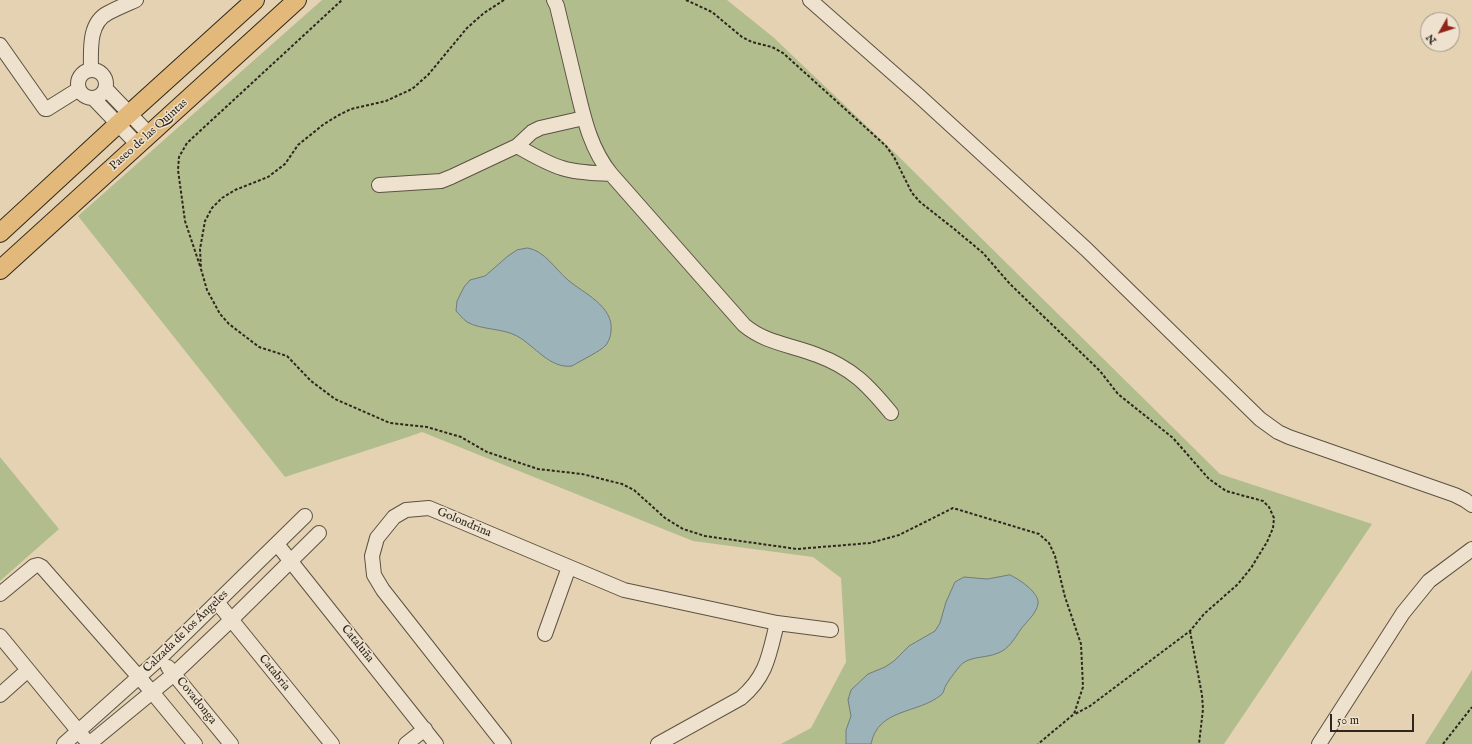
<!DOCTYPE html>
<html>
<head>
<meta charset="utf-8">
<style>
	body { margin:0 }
	#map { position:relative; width:1472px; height:744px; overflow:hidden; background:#e5d2b3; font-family:"IM FELL English",serif }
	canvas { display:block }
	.north { position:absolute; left:1420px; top:12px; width:40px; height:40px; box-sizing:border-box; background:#eee2ce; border:1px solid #a29787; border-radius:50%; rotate:231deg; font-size:11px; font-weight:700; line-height:16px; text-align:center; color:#2f271d }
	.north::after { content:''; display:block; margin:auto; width:14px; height:18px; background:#8f2418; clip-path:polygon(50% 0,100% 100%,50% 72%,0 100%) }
	.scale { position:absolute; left:1330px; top:714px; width:84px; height:18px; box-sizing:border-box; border:2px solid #2f271d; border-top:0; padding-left:5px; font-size:12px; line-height:14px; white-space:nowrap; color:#2f271d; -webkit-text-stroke:3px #eee2ce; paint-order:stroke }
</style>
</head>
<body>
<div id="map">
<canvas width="1472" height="744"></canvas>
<div class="north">N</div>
<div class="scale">50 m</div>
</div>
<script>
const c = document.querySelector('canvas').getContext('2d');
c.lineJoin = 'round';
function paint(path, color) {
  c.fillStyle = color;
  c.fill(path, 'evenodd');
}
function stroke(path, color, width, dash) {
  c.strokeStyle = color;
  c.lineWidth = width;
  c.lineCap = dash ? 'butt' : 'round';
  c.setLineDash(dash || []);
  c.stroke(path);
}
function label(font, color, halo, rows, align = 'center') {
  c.font = font + ' "IM FELL English",serif';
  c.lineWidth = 3;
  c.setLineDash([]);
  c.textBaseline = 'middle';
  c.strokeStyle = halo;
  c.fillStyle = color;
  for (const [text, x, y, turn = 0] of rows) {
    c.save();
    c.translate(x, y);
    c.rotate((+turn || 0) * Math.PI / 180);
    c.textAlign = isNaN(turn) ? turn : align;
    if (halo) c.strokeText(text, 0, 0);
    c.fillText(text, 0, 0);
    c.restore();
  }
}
paint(new Path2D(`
	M322,0H727L773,37L894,152L1220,474L1372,524L1224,744H781L811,728L846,662L841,578L813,557L693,541L422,432L408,437L285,477L78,216Z
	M0,457L59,529L0,581Z
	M1472,670V744H1425Z`), '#b2bd8e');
const water = new Path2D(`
	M528,248C545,251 555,269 568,280C583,293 614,306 611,331C611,335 609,341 606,345C601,351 580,361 572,366C550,369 535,346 517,336C502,328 481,330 467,322C463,319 459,314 456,311L457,301L464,287L470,280L485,276L508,256L517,250Z
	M1010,575C1019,579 1040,593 1038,604C1036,614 1027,621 1021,629C1014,639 1009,649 998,653C987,658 973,656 963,663C959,666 949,680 946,685C944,688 944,693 941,695C918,714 878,708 871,744H846V730L851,716L848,700L851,690L868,674L885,667L894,661L909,646L935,631L940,623L946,602L955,582L964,577L987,579Z`);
paint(water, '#9cb4b9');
stroke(water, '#707c7b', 1);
const minor = new Path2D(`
	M554,0L557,6C563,31 569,56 575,81C583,114 589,147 611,174L744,325C765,343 792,345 817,355C852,368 868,385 891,413
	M810,0L918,95L1086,249L1260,419L1278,432L1289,437L1455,495L1465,500L1472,505
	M0,45L45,109H47L79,89
	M78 84a14 14 0 1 1 28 0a14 14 0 1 1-28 0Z
	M91,70C91,51 88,23 108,13C117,8 127,4 136,0
	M106,89L150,135
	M94,99L138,145
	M517,146C531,154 546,163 562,168C577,173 595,173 611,174
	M379,185L441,181L451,177L517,146L532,132L540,128L584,118
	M277,544L436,744
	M0,594L34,566L38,565L42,567L152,692L195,744
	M217,602L332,744
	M545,634L569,567
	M0,636L84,738
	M168,667L231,744
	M0,695L28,670
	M64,744L160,658L305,516
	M89,744L174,674L231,620L319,533
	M406,744L425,729
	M504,744L383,590L374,575L372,556L377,538L394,517L406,510L429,508L624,590L777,623L831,630
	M658,744L741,698C767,676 769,655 777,623
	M1319,744L1403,613L1429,581L1472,549`);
const major = new Path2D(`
	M0,233L118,124L255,0
	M0,270L297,0`);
stroke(minor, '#5c5242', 16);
stroke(major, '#2f271d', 20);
stroke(new Path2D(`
	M504,0L484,13L467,28L428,75L412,89L386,101L351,109L339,115L324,124L298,145L285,164L268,177L235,190L222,198L212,208L205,221L200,249L201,269L207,290L220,314L229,324L259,347L287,356L311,381L335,399L390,423L427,427L461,437L487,452L538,469L582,474L622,484L634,490L665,518L683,529L705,536L797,549L870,543L899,535L953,508L1039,534L1049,543L1055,556L1065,597L1081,644L1083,687L1074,714L1038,744
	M686,0L712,12L742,37L752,42L772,47L783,53L886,146L894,157L912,193L920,202L953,228L983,253L1010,284L1100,371L1118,394L1173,438L1209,479L1226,491L1263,501L1269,507L1274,518L1273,528L1267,542L1251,568L1238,584L1204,614L1190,631L1090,706L1075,714
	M200,266L185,221L178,170L179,157L187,143L342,0
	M1190,631L1202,695L1203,709L1199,744
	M1443,744L1472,707`), '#2f271d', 2, [3, 2]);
stroke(minor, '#eee2ce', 14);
stroke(major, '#e2b97a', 18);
label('12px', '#2f271d', '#eee2ce', [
	["Paseo de las Quintas",149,135,-42],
	["Golondrina",464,523,23],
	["Calzada de los Ángeles",186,632,-44],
	["Cataluña",357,644,51],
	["Catabria",274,673,51],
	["Covadonga",196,701,51]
]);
</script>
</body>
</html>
